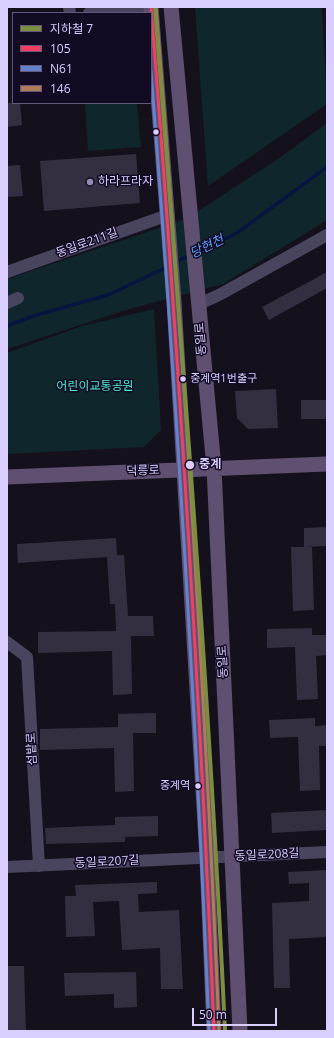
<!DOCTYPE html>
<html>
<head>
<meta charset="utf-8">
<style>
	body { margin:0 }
	#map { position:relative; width:334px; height:1038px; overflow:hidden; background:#14111d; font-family:"Open Sans","Noto Sans KR",sans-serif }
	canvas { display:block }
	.frame { position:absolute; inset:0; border:8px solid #d9ceff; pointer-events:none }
	.legend { position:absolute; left:12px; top:12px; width:140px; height:92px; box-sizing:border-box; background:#120b23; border:1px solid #62597b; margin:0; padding:5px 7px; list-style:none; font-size:12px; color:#d9ceff }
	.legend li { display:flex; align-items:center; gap:8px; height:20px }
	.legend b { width:20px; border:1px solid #62597b }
	.scale { position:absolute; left:192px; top:1008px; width:85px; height:18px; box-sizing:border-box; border:2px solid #d9ceff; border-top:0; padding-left:5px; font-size:12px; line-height:14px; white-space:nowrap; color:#d9ceff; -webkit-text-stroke:3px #120b23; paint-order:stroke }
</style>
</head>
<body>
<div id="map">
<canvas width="334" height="1038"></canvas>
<div class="frame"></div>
<ul class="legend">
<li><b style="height:5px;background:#7e8e40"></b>지하철 7</li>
<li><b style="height:5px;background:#f24062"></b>105</li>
<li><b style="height:5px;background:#6682ce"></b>N61</li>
<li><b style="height:5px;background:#b07c57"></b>146</li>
</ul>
<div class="scale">50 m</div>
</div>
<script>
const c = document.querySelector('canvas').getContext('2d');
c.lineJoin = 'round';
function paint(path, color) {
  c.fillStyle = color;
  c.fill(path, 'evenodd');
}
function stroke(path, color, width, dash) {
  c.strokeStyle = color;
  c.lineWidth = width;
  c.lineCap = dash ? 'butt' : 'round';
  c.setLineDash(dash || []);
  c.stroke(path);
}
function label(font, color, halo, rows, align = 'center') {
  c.font = font + ' "Open Sans","Noto Sans KR",sans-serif';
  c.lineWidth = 3;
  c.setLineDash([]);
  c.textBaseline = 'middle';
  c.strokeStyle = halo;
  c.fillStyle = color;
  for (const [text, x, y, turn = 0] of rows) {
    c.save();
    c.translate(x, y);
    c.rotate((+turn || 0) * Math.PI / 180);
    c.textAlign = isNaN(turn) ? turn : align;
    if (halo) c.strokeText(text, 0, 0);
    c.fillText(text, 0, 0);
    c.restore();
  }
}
paint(new Path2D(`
	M195,7H321L322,13L327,104L208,186Z
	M85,103H137L141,147L88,151Z
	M327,123V220L223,284L126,310L7,349V279L186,219L278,159Z
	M154,309L161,430L144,447L7,454V353L82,326Z`), '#0f272c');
stroke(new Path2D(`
	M198,252L237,233L327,167
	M174,263L190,255
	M7,326L33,316L108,295L167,267`), '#061540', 3.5);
paint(new Path2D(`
	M7,103H20L22,125L7,127Z
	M136,154L140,203L44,211L40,161Z
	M20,165L23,196L7,197V166Z
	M327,272V288L269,320L262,307Z
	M276,389L278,428L248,429L237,418L235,391Z
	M301,400H327V419H301Z
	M327,527V546L304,547V528Z
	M116,538L117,555H124L128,616H153L154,636H131L132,694L113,695L112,651L38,653V632L116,631L115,604H110L107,557L18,563L17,544Z
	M291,547H312L314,610L293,611Z
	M312,628V635H327V655L316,656L318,699L297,700L295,647L267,648V629Z
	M156,713V733H133L134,791L115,792L114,748L40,750V729L118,727V714Z
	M315,718V726L327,725V746H319L320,790L300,791L298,737L270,738L269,720Z
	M327,810V830L272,833L271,813Z
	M158,816V836L125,837V842L46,844L45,828L115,825V817Z
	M327,870V937L289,939L290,988H274L272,903L309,901V883L289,884L288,872Z
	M157,882V893L138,894L139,912L179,910L183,989H161L160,948L122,950L119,901L93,902L95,936L66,937L65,896H76L75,885Z
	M7,966H24L26,1031H7Z
	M136,972L137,1007L114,1008V994L65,996L64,973Z`), '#332f40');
stroke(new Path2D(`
	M69,7L70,13
	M89,13L151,7
	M7,272L168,215
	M7,303L18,298
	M199,304L219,295L327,235
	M7,642L27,657L39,866
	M7,867L327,852`), '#49455f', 12);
stroke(new Path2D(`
	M151,7L174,301L207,858L214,1031
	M171,7L214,468L240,1031
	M7,477L327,464`), '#5f4f70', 15);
stroke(new Path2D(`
	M151,7C178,348 200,689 214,1031`), '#f24062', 3);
stroke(new Path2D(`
	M151,71C176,391 196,711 209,1031`), '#6682ce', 3);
stroke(new Path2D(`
	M156,7C183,348 205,689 219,1031`), '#b07c57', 3);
stroke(new Path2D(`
	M155,7C182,348 209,689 225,1031`), '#7e8e40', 4);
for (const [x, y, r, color] of [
	[156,132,3.5,"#d9ceff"],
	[90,182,4,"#948cb0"],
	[183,379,3.5,"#d9ceff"],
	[190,465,5,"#d9ceff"],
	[198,786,3.5,"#d9ceff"]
]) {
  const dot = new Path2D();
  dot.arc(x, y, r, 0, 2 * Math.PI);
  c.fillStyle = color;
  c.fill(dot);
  stroke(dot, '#120b23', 1.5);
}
label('11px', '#d9ceff', '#120b23', [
	["중계역1번출구",190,379],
	["중계역",190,786,"right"]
], 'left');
label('12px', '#d9ceff', '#120b23', [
	["하라프라자",98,182]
], 'left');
label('12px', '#d9ceff', '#120b23', [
	["동일로211길",87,243,-20],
	["동일로",201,339,-94],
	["덕릉로",143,471,-2],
	["동일로",223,662,-93],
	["섬밭로",32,749,-93],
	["동일로208길",267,855,-3],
	["동일로207길",107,862,-3]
]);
label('12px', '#4fead4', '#120b23', [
	["어린이교통공원",95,387]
]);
label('bold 12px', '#d9ceff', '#120b23', [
	["중계",199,465]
], 'left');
label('italic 13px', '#5ca2ff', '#120b23', [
	["당현천",207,247,-26]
]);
</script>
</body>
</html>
